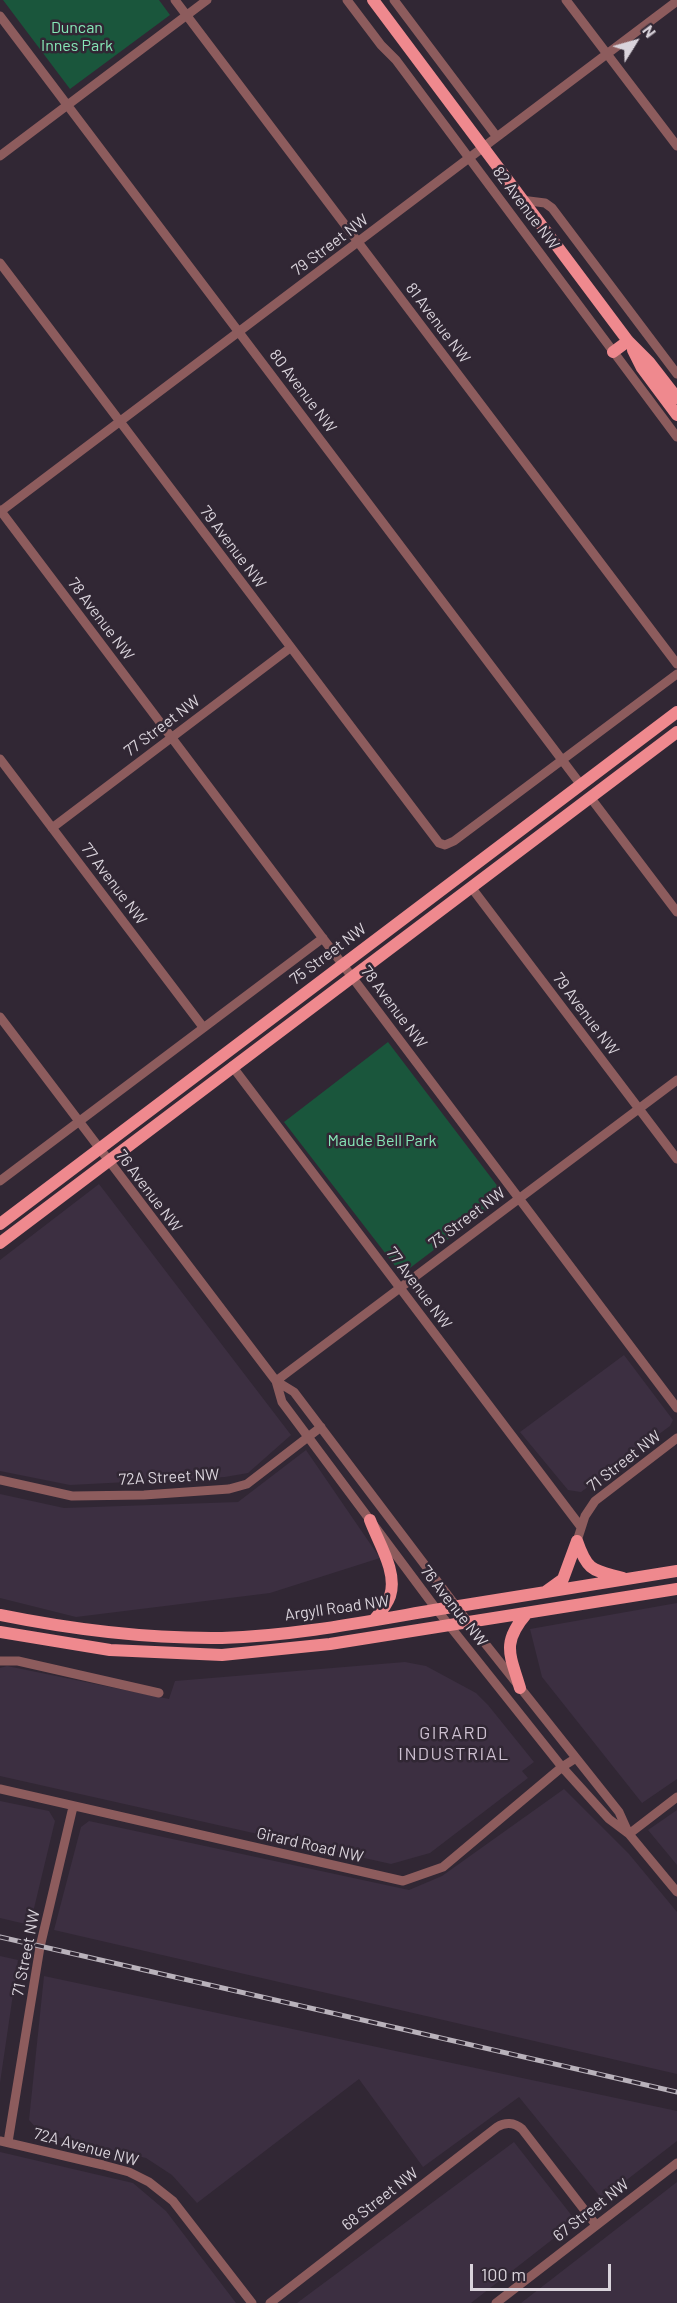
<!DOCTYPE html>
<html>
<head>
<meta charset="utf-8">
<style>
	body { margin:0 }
	#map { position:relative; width:677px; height:2303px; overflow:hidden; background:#312734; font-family:Barlow,sans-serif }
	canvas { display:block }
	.north { position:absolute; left:605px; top:12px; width:60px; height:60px; -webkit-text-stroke:4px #312734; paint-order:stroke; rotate:53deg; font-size:16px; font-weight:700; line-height:24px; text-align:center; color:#d9d3db }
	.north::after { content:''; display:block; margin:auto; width:21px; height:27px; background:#d9d3db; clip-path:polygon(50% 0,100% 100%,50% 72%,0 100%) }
	.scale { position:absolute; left:470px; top:2264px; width:141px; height:27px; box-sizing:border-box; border:3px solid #d9d3db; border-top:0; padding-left:8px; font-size:18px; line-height:21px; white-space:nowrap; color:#d9d3db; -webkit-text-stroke:4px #312734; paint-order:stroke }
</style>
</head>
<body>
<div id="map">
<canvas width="677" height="2303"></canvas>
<div class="north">N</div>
<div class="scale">100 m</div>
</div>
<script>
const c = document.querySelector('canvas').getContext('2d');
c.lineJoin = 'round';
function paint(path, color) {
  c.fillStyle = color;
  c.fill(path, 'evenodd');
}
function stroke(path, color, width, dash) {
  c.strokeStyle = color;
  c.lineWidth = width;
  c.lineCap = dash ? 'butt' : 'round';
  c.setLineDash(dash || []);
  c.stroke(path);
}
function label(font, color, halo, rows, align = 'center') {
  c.font = font + ' Barlow,sans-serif';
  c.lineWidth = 5;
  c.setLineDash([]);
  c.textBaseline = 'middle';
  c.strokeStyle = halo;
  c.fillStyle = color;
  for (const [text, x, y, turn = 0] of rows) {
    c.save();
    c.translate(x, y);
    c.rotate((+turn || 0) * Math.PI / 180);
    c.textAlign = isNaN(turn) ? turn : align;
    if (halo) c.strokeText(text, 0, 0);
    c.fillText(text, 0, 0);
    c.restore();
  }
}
paint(new Path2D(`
	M99,1184L291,1435L248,1473L225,1477L70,1485L0,1471V1260Z
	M624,1355L673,1420L670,1426L581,1492L568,1490L520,1432Z
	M306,1450L380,1558L270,1593L76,1617L0,1598V1494L64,1508L238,1502Z
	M677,1603V1779L642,1803L542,1677L530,1629Z
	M405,1662L426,1666L476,1693L488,1705L534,1762L522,1771L528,1778L430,1853L391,1864L0,1776V1668L7,1666L169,1699L175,1681Z
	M564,1789L629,1854L677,1912V2074L54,1930L81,1827L89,1821L409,1890L442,1876Z
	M0,1801L49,1811L55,1821L30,1925L0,1918Z
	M677,1810V1865L648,1830Z
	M0,1956L18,1960L0,2083Z
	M44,1976L677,2111V2141L602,2199L519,2097L423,2167L359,2079L197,2203L172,2175L146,2158L41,2133L29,2120Z
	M514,2142L576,2221L471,2303H297Z
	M0,2152L133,2183L166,2211L236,2303H0Z
	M677,2182V2303H521Z`), '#3c2f41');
paint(new Path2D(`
	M3,0H159L170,15L70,89Z
	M388,1042L502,1192L501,1199L406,1271H399L284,1122Z`), '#1a563c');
stroke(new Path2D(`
	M175,0L677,664
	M347,0L381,45L396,60L677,437
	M394,0L497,137
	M566,0L677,146
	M0,16L581,785
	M0,156L207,0
	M521,200L545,203L552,208L677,374
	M0,263L439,843L445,845L454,841L677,674
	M0,510L677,1408
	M0,512L677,1
	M0,759L203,1027
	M590,797L677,912
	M52,828L290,648
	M471,887L677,1159
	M0,1017L276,1381L282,1402L291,1414L437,1610L562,1767L609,1819L629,1834L677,1892
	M232,1066L581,1527
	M0,1181L323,938
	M276,1381L294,1392L468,1622L619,1812L628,1832
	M276,1381L677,1080
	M0,1480L72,1496L144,1495L229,1489L247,1484L321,1427
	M577,1541L585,1516L595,1501L677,1438
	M0,1661H18L159,1693
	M0,1789L403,1881L443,1867L562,1767L576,1758
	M629,1834L677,1797
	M0,2141L103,2165L129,2172L149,2182L173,2201L252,2303
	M8,2142L40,1947L73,1807
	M270,2303L497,2127C505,2122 514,2122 522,2129L596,2225
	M496,2303L677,2163`), '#8d5c5d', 9);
stroke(new Path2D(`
	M373,0L628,341L649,362L677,398
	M633,350L642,368L677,415
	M613,352L628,341
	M0,1224L677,712
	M0,1243L677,732
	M370,1520C378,1542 398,1572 390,1596C387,1605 380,1613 374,1620
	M577,1541C588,1573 594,1570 623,1578
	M545,1592L563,1579L577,1541
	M0,1615C74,1630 146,1639 222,1638C293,1636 364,1622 434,1610C515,1597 596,1584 677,1571
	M0,1632L110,1650L222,1655L330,1644L677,1589
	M520,1688C510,1654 501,1643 527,1613`), '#ef898e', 12);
const rail = new Path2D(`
	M0,1937L677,2092`);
stroke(rail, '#b9b2bb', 5);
stroke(rail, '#312734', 3, [9]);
label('16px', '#86e7b7', '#312734', [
	["Duncan",77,28],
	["Innes Park",77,46],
	["Maude Bell Park",382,1141]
]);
label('16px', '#d9d3db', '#312734', [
	["82 Avenue NW",526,208,53],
	["79 Street NW",330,245,-37],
	["81 Avenue NW",438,323,53],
	["80 Avenue NW",303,391,53],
	["79 Avenue NW",233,547,53],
	["78 Avenue NW",101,619,53],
	["77 Street NW",162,726,-37],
	["77 Avenue NW",114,884,53],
	["75 Street NW",328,954,-37],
	["78 Avenue NW",394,1007,53],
	["79 Avenue NW",586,1014,53],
	["76 Avenue NW",149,1191,53],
	["73 Street NW",467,1218,-37],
	["77 Avenue NW",419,1288,53],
	["71 Street NW",624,1461,-38],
	["72A Street NW",169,1477,-3],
	["76 Avenue NW",454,1606,52],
	["Argyll Road NW",337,1608,-8],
	["Girard Road NW",310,1845,13],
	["71 Street NW",26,1953,-79],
	["72A Avenue NW",86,2147,15],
	["68 Street NW",380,2199,-38],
	["67 Street NW",591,2210,-38]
]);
c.letterSpacing = '1.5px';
label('18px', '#cdc0d1', '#312734', [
	["GIRARD",454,1733],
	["INDUSTRIAL",454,1754]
]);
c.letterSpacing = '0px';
</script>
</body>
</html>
